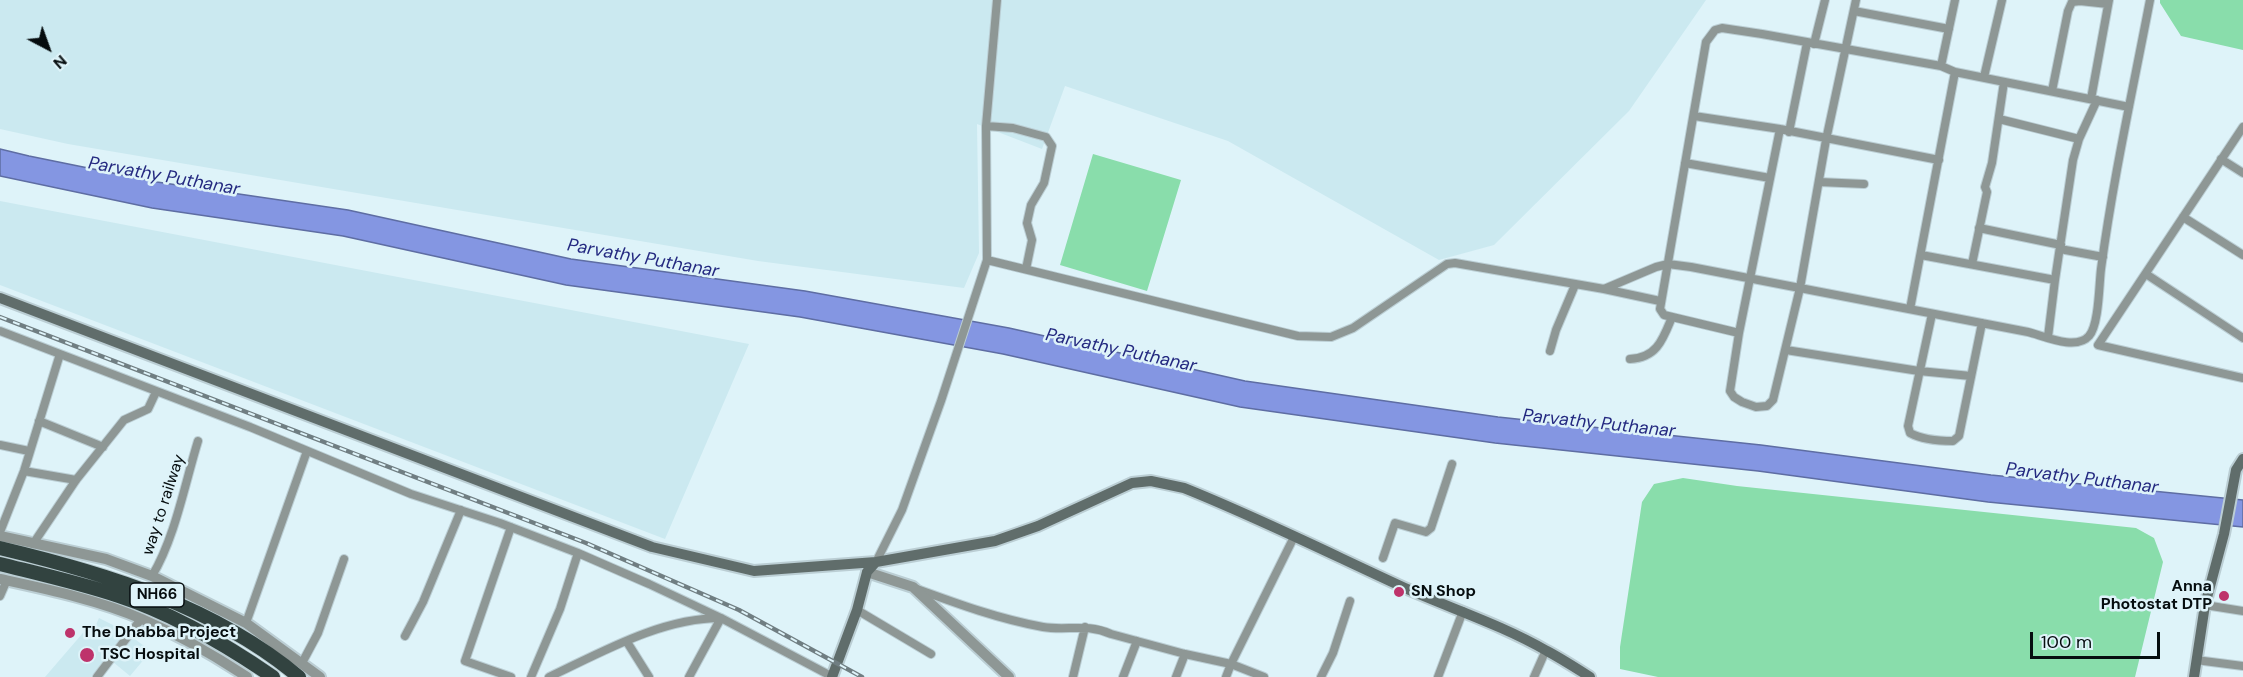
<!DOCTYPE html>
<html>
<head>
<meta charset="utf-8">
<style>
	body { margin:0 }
	#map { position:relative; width:2243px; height:677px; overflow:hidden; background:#def3f9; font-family:"DM Sans",sans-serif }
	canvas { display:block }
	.north { position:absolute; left:18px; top:18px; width:60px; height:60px; -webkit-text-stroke:4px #def3f9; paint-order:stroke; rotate:139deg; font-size:16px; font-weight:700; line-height:24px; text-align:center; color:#060d0f }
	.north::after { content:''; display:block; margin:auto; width:21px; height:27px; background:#060d0f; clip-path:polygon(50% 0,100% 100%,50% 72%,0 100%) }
	.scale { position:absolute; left:2030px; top:632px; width:130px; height:27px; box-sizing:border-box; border:3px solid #060d0f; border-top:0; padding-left:8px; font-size:18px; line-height:21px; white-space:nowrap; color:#060d0f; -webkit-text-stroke:4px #def3f9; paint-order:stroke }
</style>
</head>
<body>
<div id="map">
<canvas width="2243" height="677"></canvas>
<div class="north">N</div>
<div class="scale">100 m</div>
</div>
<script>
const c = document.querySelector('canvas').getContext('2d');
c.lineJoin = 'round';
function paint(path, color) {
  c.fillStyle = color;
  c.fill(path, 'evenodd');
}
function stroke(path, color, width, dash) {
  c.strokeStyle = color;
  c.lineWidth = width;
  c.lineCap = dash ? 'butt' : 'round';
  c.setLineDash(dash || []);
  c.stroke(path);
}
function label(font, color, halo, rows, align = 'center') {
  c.font = font + ' "DM Sans",sans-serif';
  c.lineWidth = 5;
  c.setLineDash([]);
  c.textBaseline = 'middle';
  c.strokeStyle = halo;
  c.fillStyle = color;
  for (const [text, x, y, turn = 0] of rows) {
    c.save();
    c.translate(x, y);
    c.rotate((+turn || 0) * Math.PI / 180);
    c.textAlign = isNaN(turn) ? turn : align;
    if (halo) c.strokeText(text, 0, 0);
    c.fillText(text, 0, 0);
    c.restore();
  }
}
paint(new Path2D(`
	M0,0H1706L1629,111L1494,245L1439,260L1228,141L1065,86L1042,149L977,124L979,253L964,288L758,261L68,144L0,129Z
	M0,201L749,344L665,539L0,285Z
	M99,618L129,633L92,677H45L88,627H95Z
	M132,637L151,651L130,676L113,662Z`), '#cbe9f0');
paint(new Path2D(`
	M2160,0H2243V50L2181,36L2160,3Z
	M1093,154L1181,180L1147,291L1060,265Z
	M1683,478L1737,486L2136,528L2154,538L2163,562L2135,677H1658L1620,669V647L1642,502L1654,484Z`), '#89ddab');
const water = new Path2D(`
	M0,149L29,156L157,182L348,210L571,259L805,291L1009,328L1245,381L1498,417L1761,445L1991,475L2243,500V527L1988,502L1758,471L1495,443L1240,407L1003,354L800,317L566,285L343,236L152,208L0,176Z`);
paint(water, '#8496e2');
stroke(water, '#5e6da3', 1.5);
const minor = new Path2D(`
	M1854,11L1949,29
	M1814,44L1825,0
	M1941,66L1955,0
	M1984,77L2002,0
	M2052,91L2068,11L2072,2L2080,1L2108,4
	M2091,99L2109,0
	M1694,116L1780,129L1939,160
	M1999,119L2079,139
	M986,126L1013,128L1046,137L1052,146L1044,183L1031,205L1027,223L1032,240L1026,269
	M2243,127L2098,345L2243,378
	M1780,129L1739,333L1730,391L1734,397L1742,402L1756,407L1767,406L1773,400L1800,288L1826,140L1856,0
	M1789,132L1807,43
	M2221,159L2243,173
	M1685,163L1770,178
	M1819,182L1864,184
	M2183,217L2243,255
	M1979,228L2061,245
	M2060,249L2103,257
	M1921,255L2055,280
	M987,260L1298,336L1331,337L1353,328L1447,264L1455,263L1604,289L1656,267L1668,264L1691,267L2028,332C2044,336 2076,351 2089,336C2099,325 2099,285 2101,269C2113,179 2133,89 2150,0
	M1972,264L1987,192L1985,187L1992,163L2004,82
	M2146,274L2243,338
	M1604,289L1660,301
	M1910,309L1955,72
	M1932,314L1908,426L1910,433C1921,439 1940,441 1953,441L1959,436L1982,323
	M0,331L250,427L411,494L500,523L578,553L649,584L721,618L833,677
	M1739,333L1664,315L1660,309L1706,42L1715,30L1722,28L1762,34L1941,66L1955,72L2129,107
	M2048,337L2055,280L2073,160L2079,139L2097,100
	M1786,350L1919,371L1971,376
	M1550,351L1556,330L1575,285
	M1630,359C1657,358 1663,339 1672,317
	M39,421L103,447
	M0,445L29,451
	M24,471L76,480
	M511,527L465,661L511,677
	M0,532L24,471L60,354
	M33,544L76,480L124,420L148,409L156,392
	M1383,558L1395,523L1426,532L1431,528L1452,464
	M876,562L902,510L941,401L987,260L986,126L997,0
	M152,576C175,538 185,483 198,441
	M917,589C958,604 999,619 1043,627C1067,631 1086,623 1111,634L1185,654L1231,664L1264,677
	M0,596L7,580
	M2205,605L2243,611
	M857,610L931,654
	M246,623L307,451
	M405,636L423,602L461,510
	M627,642L649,677
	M2196,660L2243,666
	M302,663L318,633L344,559
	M97,677L141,619
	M531,677L560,609L578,553
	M549,677C602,652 661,618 721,618L689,677
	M1073,677L1085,627
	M1123,677L1137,641
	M1176,677L1185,654
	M1226,677L1231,664L1294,537
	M1321,677L1333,653L1350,601
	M1438,677L1463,611
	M1534,677L1546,650`);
const tertiary = new Path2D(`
	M0,536L106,559L152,576L246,623L320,677
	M867,572L913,587L1009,677
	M0,579C46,589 99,600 142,619C179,635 214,655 247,677`);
const secondary = new Path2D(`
	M0,298L652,547L754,571L876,562L995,541L1038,526L1132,483L1151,481L1184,488C1259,518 1331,554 1405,588C1452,609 1502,625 1547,651C1562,659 1576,668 1590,677
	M832,677L857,610L867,572L876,562
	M2194,677L2205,605L2224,534L2236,470L2243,459`);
const trunk = new Path2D(`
	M0,548C105,573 214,606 299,677
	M0,564C40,574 80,583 119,596C174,614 225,644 273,677`);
stroke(minor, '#bbced4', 10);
stroke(tertiary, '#bbced4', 14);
stroke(secondary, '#bbced4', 14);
stroke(trunk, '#bbced4', 16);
stroke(minor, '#8e9795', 8);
stroke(tertiary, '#8e9795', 10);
stroke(secondary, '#606d6b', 10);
stroke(trunk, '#324340', 14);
const rail = new Path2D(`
	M0,317L586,543L739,610L862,677`);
stroke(rail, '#707e82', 4.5);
stroke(rail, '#def3f9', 2, [7]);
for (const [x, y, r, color] of [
	[1399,592,6,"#be336b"],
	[2224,596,6,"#be336b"],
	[70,633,6,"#be336b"],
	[87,655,8,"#be336b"]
]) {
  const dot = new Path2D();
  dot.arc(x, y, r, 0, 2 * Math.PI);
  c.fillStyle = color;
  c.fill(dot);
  stroke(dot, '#def3f9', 2);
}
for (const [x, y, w] of [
	[157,595,54]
]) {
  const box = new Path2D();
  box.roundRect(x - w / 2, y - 12, w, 24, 4.5);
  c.fillStyle = '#def3f9';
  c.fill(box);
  stroke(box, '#060d0f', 1.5);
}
label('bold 15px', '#060d0f', null, [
	["NH66",157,595]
]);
label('16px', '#060d0f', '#def3f9', [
	["way to railway",164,505,-72]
]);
label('bold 16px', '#060d0f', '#def3f9', [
	["Anna",2212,587,"right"],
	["Photostat DTP",2212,605,"right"],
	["SN Shop",1411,592],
	["The Dhabba Project",82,633],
	["TSC Hospital",100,655]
], 'left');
label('italic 18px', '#242980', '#def3f9', [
	["Parvathy Puthanar",164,177,10],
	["Parvathy Puthanar",643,259,10],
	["Parvathy Puthanar",1121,351,12],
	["Parvathy Puthanar",1599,424,6],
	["Parvathy Puthanar",2082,479,7]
]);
</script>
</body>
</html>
